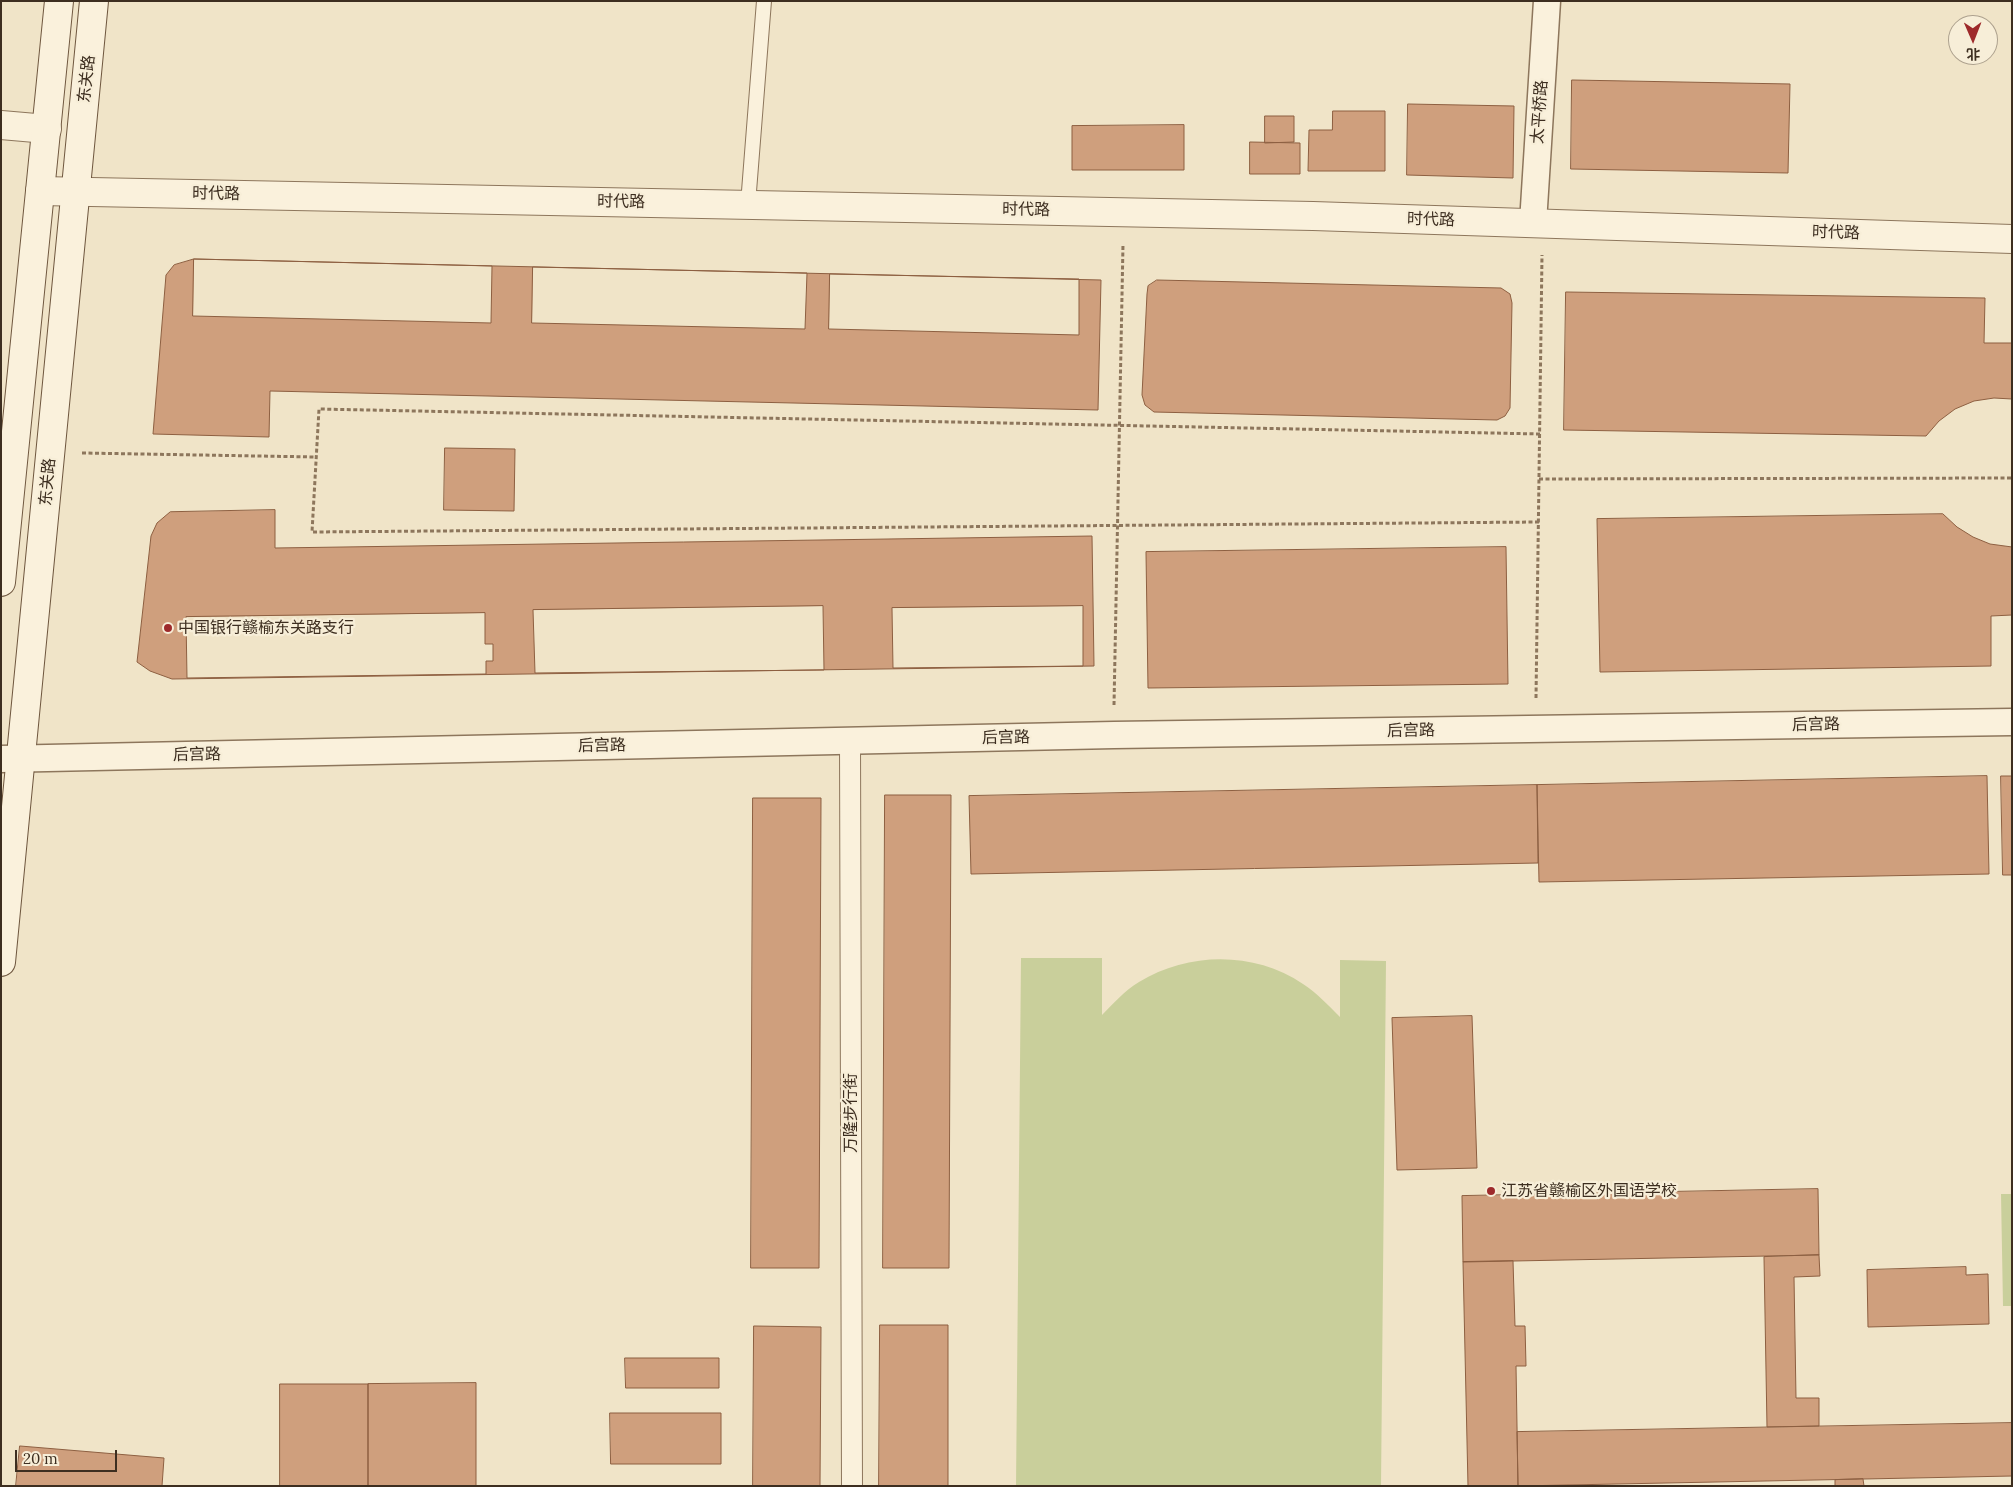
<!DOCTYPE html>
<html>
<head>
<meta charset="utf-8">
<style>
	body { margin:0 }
	#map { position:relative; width:2013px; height:1487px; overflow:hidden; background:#f0e4c8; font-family:Lora,"Noto Sans SC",serif }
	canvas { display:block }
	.frame { position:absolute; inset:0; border:2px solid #3d2e20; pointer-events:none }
	.north { position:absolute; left:1948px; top:15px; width:50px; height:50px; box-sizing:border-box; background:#f7eed8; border:1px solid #ada18e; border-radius:50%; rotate:179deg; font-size:14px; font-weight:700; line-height:20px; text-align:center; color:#3d2e20 }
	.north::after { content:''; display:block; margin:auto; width:18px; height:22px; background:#9e2a2b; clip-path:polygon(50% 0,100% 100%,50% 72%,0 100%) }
	.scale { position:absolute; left:15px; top:1450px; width:102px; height:22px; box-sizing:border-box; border:2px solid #3d2e20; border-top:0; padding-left:6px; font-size:15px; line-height:18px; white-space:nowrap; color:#3d2e20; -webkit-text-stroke:4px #f7eed8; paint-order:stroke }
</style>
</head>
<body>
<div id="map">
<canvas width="2013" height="1487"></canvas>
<div class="frame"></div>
<div class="north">北</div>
<div class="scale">20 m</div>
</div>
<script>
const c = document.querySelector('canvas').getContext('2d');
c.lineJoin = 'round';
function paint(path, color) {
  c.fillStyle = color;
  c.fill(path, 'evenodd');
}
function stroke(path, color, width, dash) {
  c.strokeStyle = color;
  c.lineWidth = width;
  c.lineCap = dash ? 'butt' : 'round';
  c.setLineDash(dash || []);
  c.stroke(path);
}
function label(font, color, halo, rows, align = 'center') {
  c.font = font + ' Lora,"Noto Sans SC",serif';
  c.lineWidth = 4.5;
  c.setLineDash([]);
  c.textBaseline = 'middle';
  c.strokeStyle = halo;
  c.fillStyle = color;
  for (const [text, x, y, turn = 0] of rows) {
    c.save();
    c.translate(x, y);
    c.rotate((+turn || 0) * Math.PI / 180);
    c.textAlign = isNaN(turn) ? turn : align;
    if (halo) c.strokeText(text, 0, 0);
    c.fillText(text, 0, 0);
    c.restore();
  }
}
paint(new Path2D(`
	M1021,958H1102V1015C1114,1003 1124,991 1139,982C1189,952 1254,951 1303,984C1317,993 1328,1005 1340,1017V960L1386,961L1381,1486H1016Z
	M2001,1194H2012V1306H2003Z`), '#c9cf9b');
const building = new Path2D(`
	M1572,80L1790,84L1788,173L1571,169Z
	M1408,104L1514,106L1513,178L1407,175Z
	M1333,111H1385V171H1308L1309,130H1332Z
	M1265,116H1294V142L1265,143Z
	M1184,125V170H1072V126Z
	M1250,142L1300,143V174H1250Z
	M194,259L492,266L491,323L193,316Z
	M194,259L1101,280L1098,410L270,391L269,437L153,434L166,275L174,265Z
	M533,267L807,273L805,329L532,323Z
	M830,274L1079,279V335L829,329Z
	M1157,280L1501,288L1510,294L1512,303L1510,408L1505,416L1497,420L1154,412L1145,405L1142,395L1147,294L1148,286Z
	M1566,292L1985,298L1984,343H2012V399L1994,398L1974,401L1955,409L1939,421L1926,436L1564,430Z
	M445,448L515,449L514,511L444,510Z
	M275,510V548L1092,536L1094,666L172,679L150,671L137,662L151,536L157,523L170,512Z
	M1943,514L1957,527L1973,537L1990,544L2012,547V615L1991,616V666L1600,672L1597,519Z
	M1506,547L1508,684L1148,688L1146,552Z
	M823,606L824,670L535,673L533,610Z
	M1083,606V666L893,668L892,608Z
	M485,613V644H493V661H486V674L187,678L186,617Z
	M1987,776L1989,874L1539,882L1537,785Z
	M2001,776H2012V875H2003Z
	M1537,785L1538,863L971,874L969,796Z
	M885,795H951L949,1268H883Z
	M753,798H821L819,1268H751Z
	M1472,1016L1477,1168L1397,1170L1392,1018Z
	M1818,1189L1819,1255L1463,1262L1462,1196Z
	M1819,1255L1820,1276L1794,1277L1796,1398H1819V1426L1767,1427L1764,1257Z
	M1513,1261L1515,1326H1525L1526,1366H1516L1518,1486H1468L1463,1262Z
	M1966,1267V1275L1988,1274L1989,1324L1868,1327L1867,1270Z
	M880,1325H948V1486H879Z
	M754,1326L821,1327L820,1486H753Z
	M625,1358H719V1388H626Z
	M476,1383V1486H368V1384Z
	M280,1384H368V1486H280Z
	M610,1413H721V1464H611Z
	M2012,1423V1476L1518,1486L1517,1432Z
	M20,1446L164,1458L162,1486H16Z
	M1863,1479L1864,1486H1835V1480Z`);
paint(building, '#cf9f7d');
stroke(building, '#8d5f41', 1);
const service = new Path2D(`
	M748,204L764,1`);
const pedestrian = new Path2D(`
	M850,741L852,1486`);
const minor = new Path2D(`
	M1533,223L1547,1
	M1,759L1114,735L2012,722`);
const tertiary = new Path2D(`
	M1,125L47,129
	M40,191L1313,216L2012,239`);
const secondary = new Path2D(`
	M1,582L59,1
	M1,962L94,1`);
stroke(service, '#8d765c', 16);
stroke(pedestrian, '#8d765c', 22);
stroke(minor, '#8d765c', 29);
stroke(tertiary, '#8d765c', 30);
stroke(secondary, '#6f573f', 30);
stroke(new Path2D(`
	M82,453L316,457
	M1539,479L2012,478
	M1539,522L312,532L319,409L1540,434
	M1536,698L1542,255
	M1114,705L1123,244`), '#8d765c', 3, [4, 2.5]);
stroke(service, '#faf1dc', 14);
stroke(pedestrian, '#faf1dc', 20);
stroke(minor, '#faf1dc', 26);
stroke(tertiary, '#faf1dc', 28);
stroke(secondary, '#faf1dc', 28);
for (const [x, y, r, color] of [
	[168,628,5,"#9e2a2b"],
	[1491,1191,5,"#9e2a2b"]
]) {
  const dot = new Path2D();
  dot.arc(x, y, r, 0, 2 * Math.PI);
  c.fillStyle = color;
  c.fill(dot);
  stroke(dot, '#f7eed8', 2);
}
label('16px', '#3d2e20', '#f7eed8', [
	["东关路",87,79,-84],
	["太平桥路",1540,112,-86],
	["时代路",216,194,1],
	["时代路",621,202,1],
	["时代路",1026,210,1],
	["时代路",1431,220,2],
	["时代路",1836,233,2],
	["东关路",48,482,-85],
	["后宫路",1816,725,-1],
	["后宫路",1411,731,-1],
	["后宫路",1006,738,-1],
	["后宫路",602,746,-1],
	["后宫路",197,755,-1],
	["万隆步行街",851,1113,-90]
]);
label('16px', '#3d2e20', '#f7eed8', [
	["中国银行赣榆东关路支行",178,628],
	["江苏省赣榆区外国语学校",1501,1191]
], 'left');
</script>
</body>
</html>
